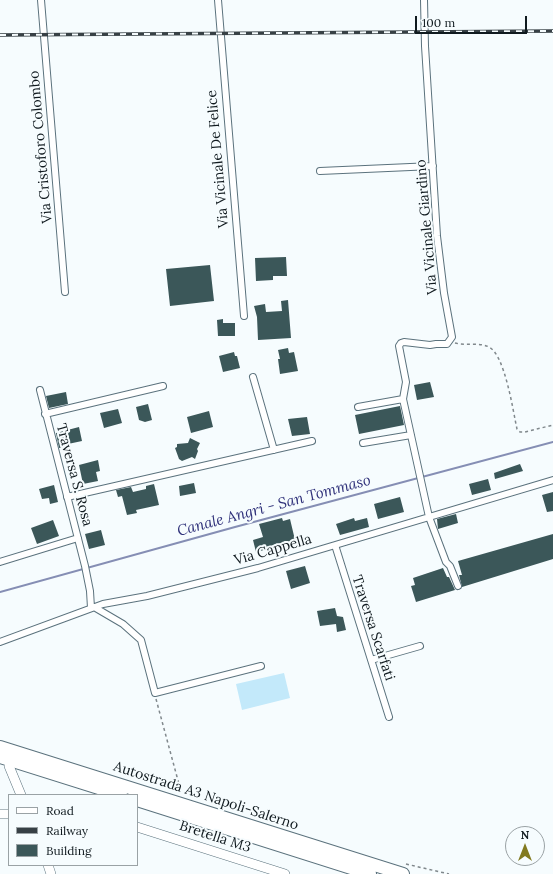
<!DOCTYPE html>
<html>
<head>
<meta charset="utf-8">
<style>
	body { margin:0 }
	#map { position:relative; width:553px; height:874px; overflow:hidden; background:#f6fcfe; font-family:Lora,serif }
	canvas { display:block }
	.legend { position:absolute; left:8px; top:794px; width:130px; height:72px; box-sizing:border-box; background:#f6fcfe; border:1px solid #9aa2a5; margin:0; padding:5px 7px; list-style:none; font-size:12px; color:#101a1f }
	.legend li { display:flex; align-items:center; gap:8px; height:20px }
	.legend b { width:20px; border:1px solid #9aa2a5 }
	.north { position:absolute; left:505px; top:826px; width:40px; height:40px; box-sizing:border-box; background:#f6fcfe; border:1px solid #9aa2a5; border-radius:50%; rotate:0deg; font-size:11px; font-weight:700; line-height:16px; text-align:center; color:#101a1f }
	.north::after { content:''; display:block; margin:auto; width:14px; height:18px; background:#827a1f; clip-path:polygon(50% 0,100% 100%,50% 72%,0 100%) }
	.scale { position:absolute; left:415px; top:16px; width:112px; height:18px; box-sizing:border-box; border:2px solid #101a1f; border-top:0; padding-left:5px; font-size:12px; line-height:14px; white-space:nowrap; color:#101a1f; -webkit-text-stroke:3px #f6fcfe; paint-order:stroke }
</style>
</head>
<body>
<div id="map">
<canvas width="553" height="874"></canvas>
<ul class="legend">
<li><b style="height:5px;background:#fff"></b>Road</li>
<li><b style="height:5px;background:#374045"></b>Railway</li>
<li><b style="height:11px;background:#3b5759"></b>Building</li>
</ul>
<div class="north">N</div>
<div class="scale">100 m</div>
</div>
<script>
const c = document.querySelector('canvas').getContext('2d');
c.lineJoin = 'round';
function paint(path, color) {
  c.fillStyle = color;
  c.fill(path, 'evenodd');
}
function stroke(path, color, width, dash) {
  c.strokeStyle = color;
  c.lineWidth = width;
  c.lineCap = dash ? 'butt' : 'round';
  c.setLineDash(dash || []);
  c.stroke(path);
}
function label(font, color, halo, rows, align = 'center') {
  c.font = font + ' Lora,serif';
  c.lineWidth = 4;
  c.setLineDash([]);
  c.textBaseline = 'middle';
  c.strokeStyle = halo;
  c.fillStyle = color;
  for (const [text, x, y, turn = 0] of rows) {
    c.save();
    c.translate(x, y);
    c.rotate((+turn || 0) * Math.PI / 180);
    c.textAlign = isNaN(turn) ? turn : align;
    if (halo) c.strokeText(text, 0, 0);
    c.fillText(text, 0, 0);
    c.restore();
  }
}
paint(new Path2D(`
	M284,673L290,698L242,710L236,684Z`), '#c3e9fa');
stroke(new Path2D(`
	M0,592L235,527L553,442`), '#858eb4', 2);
paint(new Path2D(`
	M286,257L287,276H273V280L256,281L255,258Z
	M210,265L214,301L170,306L166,269Z
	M288,300L291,338L258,340L257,317L254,306L265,304L266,312L282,311L281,301Z
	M223,319V323H235V336H218L217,320Z
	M288,348L289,353L294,352L298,371L280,374L278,359H280L278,350Z
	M234,352L235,356H237L240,368L223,372L219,356Z
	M430,382L434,397L417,400L414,385Z
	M66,392L68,404L49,408L46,396Z
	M148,404L152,420L145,422L139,420L136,407Z
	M400,406L404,425L359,434L355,415Z
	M118,409L122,423L104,428L100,413Z
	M209,411L213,427L191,433L187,417Z
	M307,417L310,434L292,436L288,419Z
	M79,427L82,441L68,444L69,446L59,448L56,433Z
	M190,438L200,443L197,449L198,451L195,459L192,457L182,461L179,459L175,448L177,447V444L188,443Z
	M98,460L100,471L96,472L98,481L83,484L79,465Z
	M520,464L523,471L495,479L494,473Z
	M488,479L491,490L472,495L469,484Z
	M194,483L196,493L180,496L179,486Z
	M154,484L159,505L136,510L137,513L127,515L122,496L118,497L116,490L131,487L133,492L146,489V486Z
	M54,485L58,502L50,504L49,498L42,499L39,489Z
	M553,492V511L547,512L542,495Z
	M400,497L404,512L378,519L374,504Z
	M456,514L458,523L438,529L437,519Z
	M282,518L283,521L290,519L295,540L266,547L268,549L256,552L253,540L263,537L259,524Z
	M354,518L355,521L367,518L369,527L340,535L336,524Z
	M53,520L59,536L37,544L31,528Z
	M101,530L105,545L89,549L85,534Z
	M553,534V559L462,587L459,575H462L458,561Z
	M305,566L310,583L291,589L286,571Z
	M443,568L447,577H449L455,590L416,602L411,586L415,585L413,578Z
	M335,608L337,616L343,617L346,630L337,632L336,624L320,626L317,611Z`), '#3b5759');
const street = new Path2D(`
	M41,0L65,292
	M218,0L244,316
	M424,0L425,46L437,236L444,293L452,337L447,344H436L430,345L404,342L401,343L399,346L406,382L403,399L429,517L446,562L450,566L458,586
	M320,171L433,166
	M253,377L274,450
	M40,390L85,566L90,591L91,608
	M358,407L403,399
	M45,414L163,386
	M363,443L411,435
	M67,497L312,441
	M335,545L389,717
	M0,562L78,538
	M94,607L123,624L141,640L155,693L261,666
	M0,642L103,604L147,596L258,568L553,480
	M371,660L420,646`);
const secondary = new Path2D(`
	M9,766L21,795
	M0,814H9
	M137,827L285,874
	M48,865L51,874`);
const highway = new Path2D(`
	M0,747L403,874
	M0,757L121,795
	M137,800L370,874`);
stroke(street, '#5b727d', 8);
stroke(secondary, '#5b727d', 10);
stroke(highway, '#5b727d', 14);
stroke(new Path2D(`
	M455,343C466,346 479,342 489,347C505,355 513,411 517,429L520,432H525L553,425
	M156,699L180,788
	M406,864L449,874`), '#80888c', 1.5, [3, 3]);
stroke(street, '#fff', 6);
stroke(secondary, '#fff', 9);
stroke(highway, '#fff', 12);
const rail = new Path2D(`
	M0,35L553,31`);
stroke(rail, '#374045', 3.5);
stroke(rail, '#f6fcfe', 2, [6]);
label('14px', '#101a1f', '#f6fcfe', [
	["Via Cristoforo Colombo",41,147,-95],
	["Via Vicinale De Felice",218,159,-95],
	["Via Vicinale Giardino",427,227,-95],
	["Traversa S. Rosa",74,475,75],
	["Via Cappella",273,550,-16],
	["Traversa Scarfati",373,628,72],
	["Autostrada A3 Napoli-Salerno",206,796,18],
	["Bretella M3",215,837,18]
]);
label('italic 15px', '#2f317a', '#f6fcfe', [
	["Canale Angri - San Tommaso",274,506,-15]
]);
</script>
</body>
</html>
